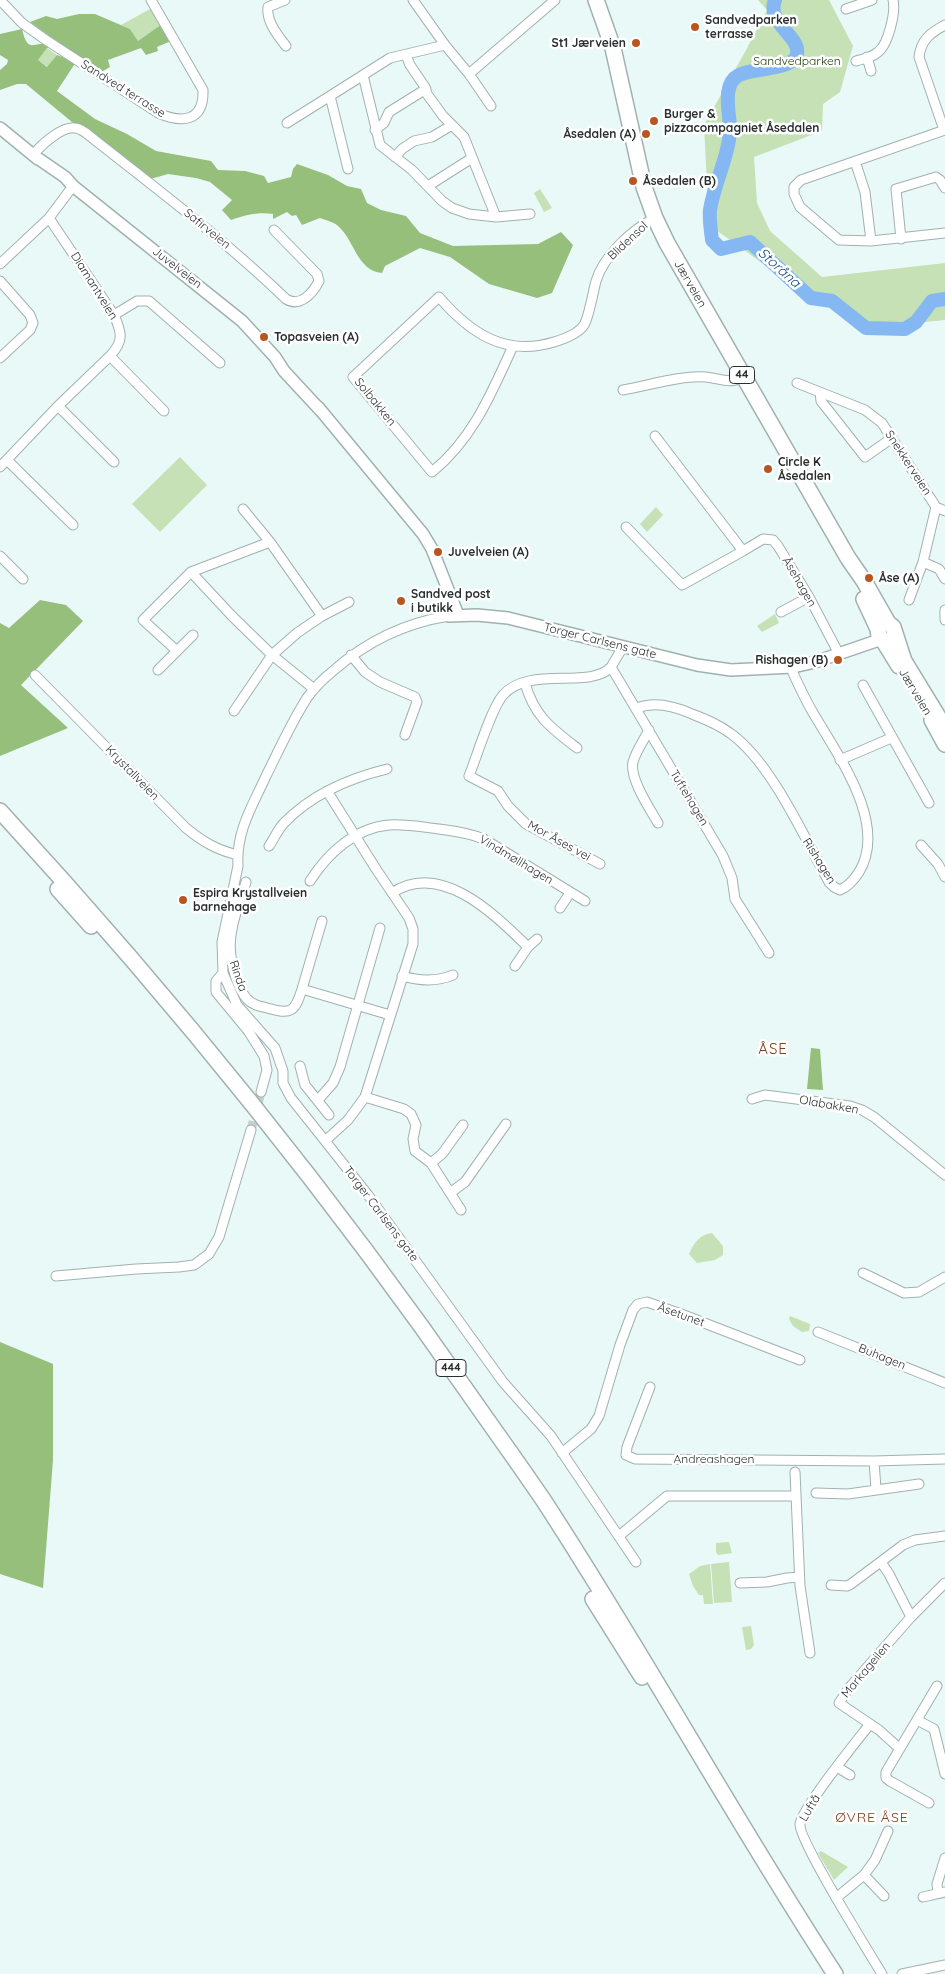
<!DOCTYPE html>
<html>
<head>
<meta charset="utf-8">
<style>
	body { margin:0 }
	canvas { display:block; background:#e8f9f8 }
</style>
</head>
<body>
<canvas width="945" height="1974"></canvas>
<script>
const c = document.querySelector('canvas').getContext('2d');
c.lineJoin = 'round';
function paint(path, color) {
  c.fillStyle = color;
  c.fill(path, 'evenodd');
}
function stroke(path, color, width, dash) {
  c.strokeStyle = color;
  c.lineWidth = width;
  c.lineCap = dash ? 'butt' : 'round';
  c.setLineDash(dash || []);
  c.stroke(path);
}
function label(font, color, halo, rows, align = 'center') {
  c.font = font + ' Quicksand,sans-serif';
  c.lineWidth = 5;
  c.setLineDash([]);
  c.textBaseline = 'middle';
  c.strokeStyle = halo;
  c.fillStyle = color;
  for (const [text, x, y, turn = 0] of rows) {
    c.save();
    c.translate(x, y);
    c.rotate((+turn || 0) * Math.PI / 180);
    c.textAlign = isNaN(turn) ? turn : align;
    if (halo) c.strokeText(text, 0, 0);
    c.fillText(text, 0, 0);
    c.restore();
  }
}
paint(new Path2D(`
	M758,0H829L853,46L840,92L823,104L822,131L754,157L757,203L770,231L822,277L945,263V320L866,328L845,312L811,298L709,225L704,125L745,52L767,10Z
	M150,9H153L162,24L138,41L130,29L121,25Z
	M47,48L57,55L48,67L38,60Z
	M540,189L552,208L544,212L534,193Z
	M180,457L207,485L160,532L132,504Z
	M656,507L663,515L647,532L640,524Z
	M775,614L779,623L762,632L757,626Z
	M712,1233L723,1246V1255L715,1260L697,1263L689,1254C694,1243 699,1235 712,1233Z
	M790,1316L810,1324L809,1331L802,1332L793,1326L789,1319Z
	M729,1542L732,1553L718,1555L716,1552V1543Z
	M729,1562L732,1602L714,1603L711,1564Z
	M710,1564L713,1604H704L703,1595H699L693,1586L689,1574L700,1566Z
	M751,1626L754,1645L751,1649L746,1650L742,1627Z
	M821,1851L848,1867L834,1880L818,1853Z`), '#c5e1b5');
paint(new Path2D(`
	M79,14H95L130,29L138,41L162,24L171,41L157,47L158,51L146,55L141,48L108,60L110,67L103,71L69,51L30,22L46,16L57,19Z
	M22,29C29,59 36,36 54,47L47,48L38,60L47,67L57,55L76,62L57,91L95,119L127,134L156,151L211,161L218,170L245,171L264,176L268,183L291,177L293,169L297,164L328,175L347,186L361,189L367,203L381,210L406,216L420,233L453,246L538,244L561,232L573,245L552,293L537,298L489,284L450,257L420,248L385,266L382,273C357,271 354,239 338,226C334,222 325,220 320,218L302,225L296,215L292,216L287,212L273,219V214C258,212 246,215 231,220L222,210L232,200L210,182L196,178L168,174L147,180L78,127L26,84H17L0,90V70L7,64L8,60L0,55V34Z
	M40,600L66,605L83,621L21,685L68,728L0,756V623L9,628Z
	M811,1048L820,1049L823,1090L807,1089Z
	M0,1342L53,1364V1460L43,1588L0,1574Z`), '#96bf7c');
stroke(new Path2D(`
	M775,0C765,24 805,38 796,57C789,70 752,68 739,75C720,85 731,116 730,132C728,159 714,183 710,210C709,219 711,231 712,240L721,249L750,242L811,298L832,301L866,328L905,329L916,322L932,301L945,299`), '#85b8f3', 14);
stroke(new Path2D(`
	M251,1130L261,1092`), '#c2d1d0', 9, [9, 4.5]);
const minor = new Path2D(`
	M0,0L22,23L46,40L158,113C183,124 204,121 203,90L151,0
	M285,0L268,7C266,21 278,36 286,46
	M413,0L445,45L469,74L491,106
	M846,9L872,0
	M406,55L410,65L425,87L427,94L443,116L464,137L496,217
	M867,57L871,71
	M856,61C863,59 873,57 878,52C888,45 896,12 893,0
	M469,74L555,0
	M363,75L380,145L412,170L442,201L452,208L469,214L496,217L530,214
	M287,123L330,96
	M375,130L384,123L389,112L426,89
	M944,130L919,57C921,40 930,33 945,25
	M945,130L801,180L794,187V194L800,207L839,240L871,241L945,233
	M33,155C41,145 62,126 75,128C79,128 83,131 86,133C154,187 224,239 286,299C300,308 313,293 319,281L317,274L274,230
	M395,157L402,149L414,141L432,137L452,125
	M855,161L865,192L871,241
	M348,169L330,96L390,58L445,45
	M428,186L472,158
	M49,218L114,315C122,333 124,341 110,356L164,411
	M901,239L896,189L936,177L940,180L945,188
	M0,264L49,218L73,186
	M0,281L30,315L33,323L30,330L0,358
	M114,315L137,301H149L220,363
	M513,346C492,392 473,439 432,472L353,377L439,297C470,333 505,357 554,342C564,339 578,334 584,325C589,317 593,292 596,281C604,255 632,230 655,218
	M797,383L865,410L882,423L936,507L945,511
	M623,390C647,386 682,375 705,377C719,378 730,385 743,377
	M820,392L821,401L865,457L892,438
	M58,406L114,462
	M655,436L743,551L763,539L773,540L778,546L809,597L839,654
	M7,460L73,525
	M0,467L58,406L110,356
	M243,509L270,542
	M626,527L682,585L743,551
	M0,556L23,579
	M923,562L939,569L945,579
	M191,572L232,616L272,655L314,689
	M909,600L923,562L936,507
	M945,610V620
	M781,612L809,597
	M322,616L349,602
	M449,616C404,623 367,641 333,671C323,679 314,688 307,698C291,723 279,750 266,776C252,807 236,831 238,866L222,942L223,973L237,1005L275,1048L283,1071V1083L291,1098L368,1195L503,1382L551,1436L636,1562
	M623,647L611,667L723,856L732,878L735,899L769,953
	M177,651L143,620L191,572L270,542L322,616L297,633L272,655L234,711
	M351,655L365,672L380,682L415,697L417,702L405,735
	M158,670L193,635
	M35,675L186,828C203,842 217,850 238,855
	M525,683C534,716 551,728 577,748
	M863,685L929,803
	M637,708C655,701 674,706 692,714C705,719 718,724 730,733C771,762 804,837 829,882L834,887L840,890C849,886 854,880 859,872C889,823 836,753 812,711C805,699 799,686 793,673V667
	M649,730C644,740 636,751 633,762C629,778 650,809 658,823
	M840,760L891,738
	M921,845L938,864L945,877
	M269,846C274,839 278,829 284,823C312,794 350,778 387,769
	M600,864L526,824L508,806L498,791L469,776C477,756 491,709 503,695C529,665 590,690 611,667
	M310,881C328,853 355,828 389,825C406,824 422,827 439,829C455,831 469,833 484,839L585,901
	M246,882C239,905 227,932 231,956C233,970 237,987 247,999C253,1005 259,1006 267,1008C291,1015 295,1012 302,989L390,1015
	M392,893C441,860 495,915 528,947L515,966
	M560,908L570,893
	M528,947L537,939
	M223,973L216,981V992L249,1032L264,1056L267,1070L261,1092
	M402,976C419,981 436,982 453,975
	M302,989L322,921
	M300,1066L305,1085L329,1115
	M365,1097L404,1109L411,1114L416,1125L413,1139L415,1151L431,1163L461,1210
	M752,1099L765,1095L850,1106L862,1110L874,1117L945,1175
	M318,1100L333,1083L340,1067L380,928
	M325,1141L348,1120L365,1097L413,944V929L409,918L376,869L327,791
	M431,1163L442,1154L463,1125
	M450,1193L465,1182L506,1124
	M863,1273L904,1293L919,1292L945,1277
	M56,1276L136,1269L179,1267L194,1265L209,1254L219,1237L251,1130
	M818,1332L945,1383
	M650,1387L627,1447L626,1455L635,1459L874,1461L945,1459
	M562,1453L591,1429L599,1416L620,1345L633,1310L638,1304L647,1302L681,1314L800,1360
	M874,1461L876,1489
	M795,1472L800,1586L810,1653
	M816,1493L848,1494L919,1484
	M619,1536L667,1496H795
	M881,1562L889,1574L911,1617
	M740,1583L767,1582L787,1578L799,1577
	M831,1585L847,1586L851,1584L903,1545L915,1540L945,1536
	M917,1720L934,1729L945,1774
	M870,1724C856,1742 803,1807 800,1824C798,1839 870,1954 882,1974
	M899,1748L879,1730L839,1703L849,1688L911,1617L945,1583
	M837,1767L850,1775
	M929,1803L890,1781L886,1778V1772L937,1686
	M864,1875L884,1896
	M938,1893L937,1884L945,1858
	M923,1897L945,1892
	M836,1898L864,1875L875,1860L888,1831
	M902,1974L945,1965`);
const tertiary = new Path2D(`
	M0,128L38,159
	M33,155L65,177L73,186L242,321L275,357L284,371L322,412
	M318,407L423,534L432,549L458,615
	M447,589V607L449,616L477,615L508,618L697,665L731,670L793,667L815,662L882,639`);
const primary = new Path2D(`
	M596,0L613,48L644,187L655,218L667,243L848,558L864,581L888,623L893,627L904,661L945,728
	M864,599L878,629L879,636L883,640L899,666
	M932,720L945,744`);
const trunk = new Path2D(`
	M0,811C171,997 330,1193 474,1401C497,1434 521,1467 544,1501C645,1656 734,1819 835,1974
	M58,889L91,926
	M593,1599L642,1677`);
stroke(minor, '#a1b1b0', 11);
stroke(tertiary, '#a1b1b0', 14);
stroke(primary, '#a1b1b0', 18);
stroke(trunk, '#a1b1b0', 18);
stroke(minor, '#fff', 9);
stroke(tertiary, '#fff', 11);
stroke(primary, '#fff', 15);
stroke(trunk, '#fff', 15);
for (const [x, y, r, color] of [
	[695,27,5,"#b95620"],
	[636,43,5,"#b95620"],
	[654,121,5,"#b95620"],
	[646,134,5,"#b95620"],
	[633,181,5,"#b95620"],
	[264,337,5,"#b95620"],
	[768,469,5,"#b95620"],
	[438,552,5,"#b95620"],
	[869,578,5,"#b95620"],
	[401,601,5,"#b95620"],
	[838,660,5,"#b95620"],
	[183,900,5,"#b95620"]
]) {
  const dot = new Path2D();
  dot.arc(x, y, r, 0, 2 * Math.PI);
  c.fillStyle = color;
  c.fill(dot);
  stroke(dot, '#fff', 2);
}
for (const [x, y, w] of [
	[742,375,25],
	[451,1368,30]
]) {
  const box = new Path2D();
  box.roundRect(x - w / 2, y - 8.5, w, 17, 4);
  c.fillStyle = '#fff';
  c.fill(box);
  stroke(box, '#292f2f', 1);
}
label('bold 11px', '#292f2f', null, [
	["44",742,375],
	["444",451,1368]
]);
label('bold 12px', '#292f2f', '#fff', [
	["Sandvedparken",705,20],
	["terrasse",705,34],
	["St1 Jærveien",626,43,"right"],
	["Burger &",664,114],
	["pizzacompagniet Åsedalen",664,128],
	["Åsedalen (A)",636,134,"right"],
	["Åsedalen (B)",643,181],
	["Topasveien (A)",274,337],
	["Circle K",778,462],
	["Åsedalen",778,476],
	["Juvelveien (A)",448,552],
	["Åse (A)",879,578],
	["Sandved post",411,594],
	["i butikk",411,608],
	["Rishagen (B)",828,660,"right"],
	["Espira Krystallveien",193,893],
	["barnehage",193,907]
], 'left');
label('12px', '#1c3606', '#fff', [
	["Sandvedparken",797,61]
]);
label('12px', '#292f2f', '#fff', [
	["Sandved terrasse",123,89,32],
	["Safirveien",207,229,39],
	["Blidensol",628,241,-43],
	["Juvelveien",177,268,38],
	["Jærveien",690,284,60],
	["Diamantveien",94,286,58],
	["Solbakken",375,402,51],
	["Snekkerveien",908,463,57],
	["Åsehagen",799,582,60],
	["Torger Carlsens gate",600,641,14],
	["Jærveien",915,692,59],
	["Krystallveien",132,773,46],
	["Tuftehagen",689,798,59],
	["Mor Åses vei",559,841,29],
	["Vindmøllhagen",516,860,31],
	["Rishagen",819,861,58],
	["Rinda",238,976,71],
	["Olabakken",829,1105,10],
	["Torger Carlsens gate",381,1214,53],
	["Åsetunet",681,1315,20],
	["Buhagen",882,1357,22],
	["Andreashagen",714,1459],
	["Markageilen",866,1670,-50],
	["Luftå",810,1808,-59]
]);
label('italic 14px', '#194c82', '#fff', [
	["Storåna",779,268,42]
]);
c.letterSpacing = '1px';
label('14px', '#7f3f1e', '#fff', [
	["ØVRE ÅSE",872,1818]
]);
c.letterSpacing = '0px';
c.letterSpacing = '1px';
label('15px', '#7f3f1e', '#fff', [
	["ÅSE",773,1049]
]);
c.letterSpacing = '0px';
</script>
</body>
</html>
